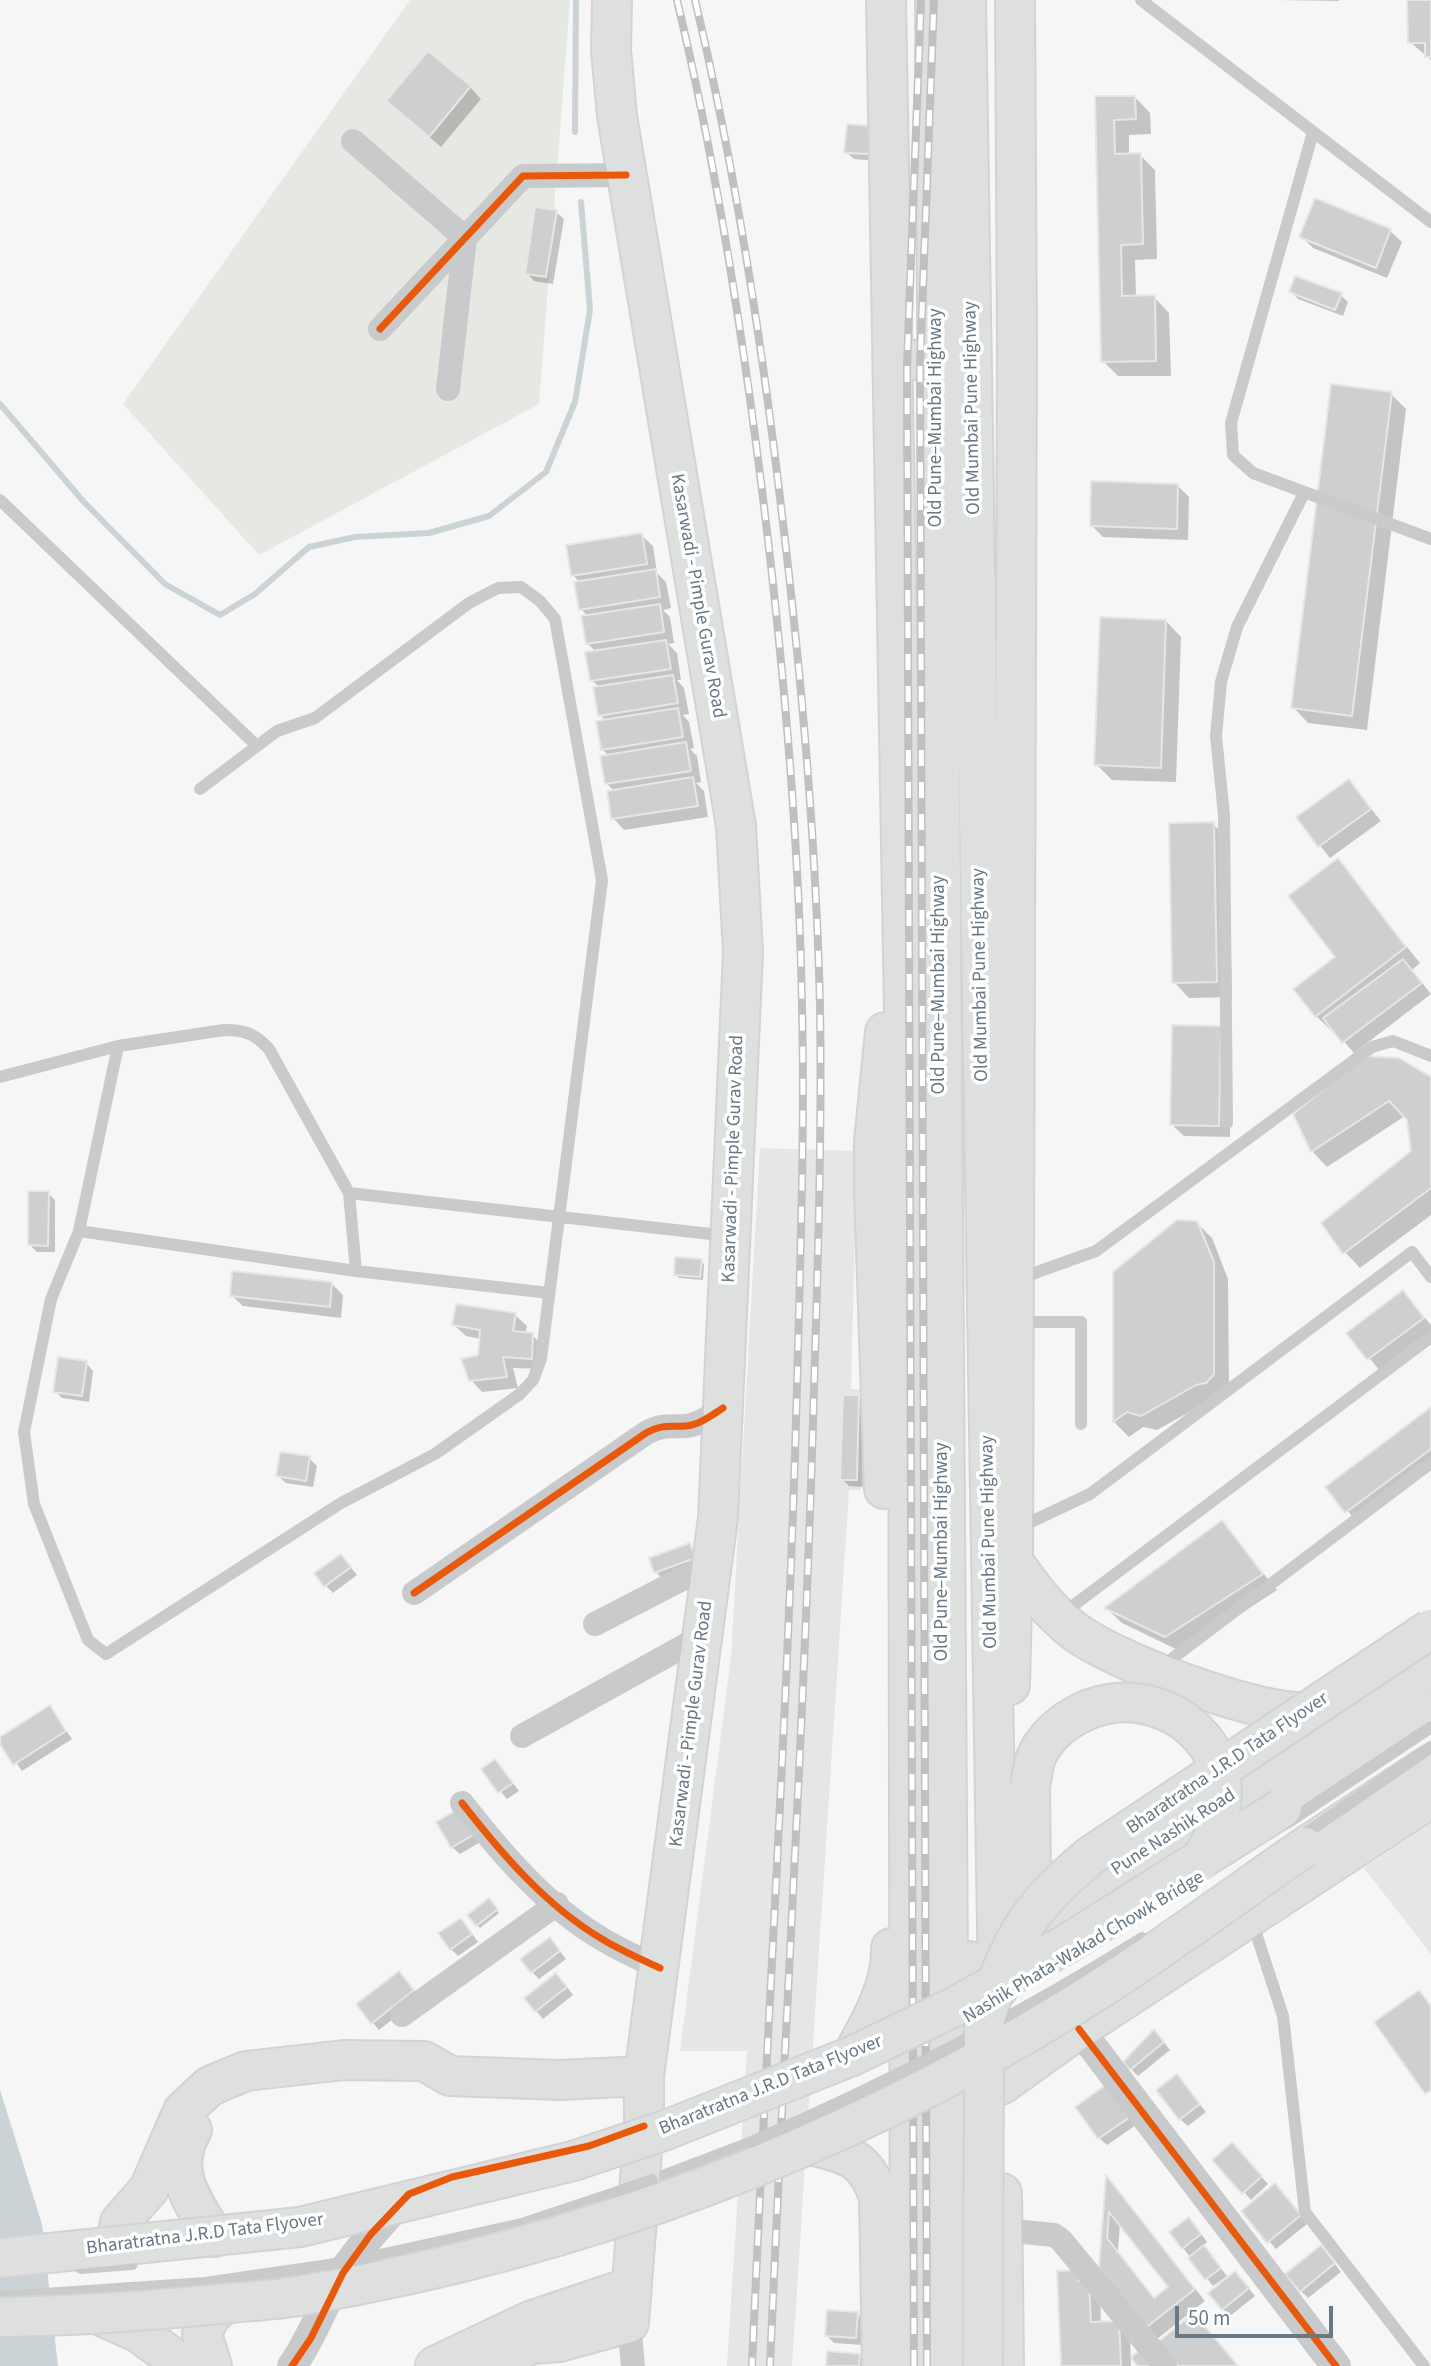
<!DOCTYPE html>
<html>
<head>
<meta charset="utf-8">
<style>
	body { margin:0 }
	#map { position:relative; width:1431px; height:2366px; overflow:hidden; background:#f6f6f6; font-family:"Source Sans 3",sans-serif }
	canvas { display:block }
	.scale { position:absolute; left:1175px; top:2306px; width:158px; height:32px; box-sizing:border-box; border:4px solid #687884; border-top:0; padding-left:9px; font-size:21px; line-height:24px; white-space:nowrap; color:#687884; -webkit-text-stroke:5px #fff; paint-order:stroke }
</style>
</head>
<body>
<div id="map">
<canvas width="1431" height="2366"></canvas>
<div class="scale">50 m</div>
</div>
<script>
const c = document.querySelector('canvas').getContext('2d');
c.lineJoin = 'round';
function paint(path, color) {
  c.fillStyle = color;
  c.fill(path, 'evenodd');
}
function stroke(path, color, width, dash) {
  c.strokeStyle = color;
  c.lineWidth = width;
  c.lineCap = dash ? 'butt' : 'round';
  c.setLineDash(dash || []);
  c.stroke(path);
}
function label(font, color, halo, rows, align = 'center') {
  c.font = font + ' "Source Sans 3",sans-serif';
  c.lineWidth = 7;
  c.setLineDash([]);
  c.textBaseline = 'middle';
  c.strokeStyle = halo;
  c.fillStyle = color;
  for (const [text, x, y, turn = 0] of rows) {
    c.save();
    c.translate(x, y);
    c.rotate((+turn || 0) * Math.PI / 180);
    c.textAlign = isNaN(turn) ? turn : align;
    if (halo) c.strokeText(text, 0, 0);
    c.fillText(text, 0, 0);
    c.restore();
  }
}
paint(new Path2D(`
	M760,1148L857,1151L851,1389H863L861,1490H849L792,2366H727L747,2051H680L731,1657Z
	M1431,1823V1954L1364,1868Z`), '#e5e6e7');
paint(new Path2D(`
	M410,0H570L539,404L259,555L123,404Z`), '#e5e8e3');
paint(new Path2D(`
	M0,2090L42,2224L58,2366H0Z`), '#cbd3d6');
paint(new Path2D(`
	M1277,0H1339V1Z
	M1409,0H1431V60L1410,42Z
	M470,87L481,99L441,147L400,112Z
	M1135,97L1150,113L1151,134L1129,135V155H1140L1155,170L1157,259L1135,260L1136,297H1154L1169,313L1171,376H1118L1103,361L1097,98Z
	M871,128L877,161L854,159L846,152Z
	M556,212L564,219L553,284L534,281L527,273Z
	M1390,231L1402,242L1387,278L1313,248L1301,236Z
	M1291,292L1341,295L1348,302L1343,316L1298,299Z
	M1391,394L1406,409L1367,730L1308,723L1293,707Z
	M1178,486L1189,497L1188,540L1103,537L1092,526Z
	M641,535L653,546L657,573L666,582L671,608L663,610L670,617L674,643L668,644L677,653L681,680H677L684,688L689,714L683,715L689,722L694,748L690,749L697,756L701,782L696,783L704,791L708,817L624,830L613,818L614,791L607,784L609,756L602,749L606,721L600,715V688L592,680L596,652L588,644V617L581,609L580,583L573,575Z
	M1166,621L1181,637L1176,782L1112,780L1096,764Z
	M943,744L958,760L886,1185L883,745Z
	M1349,781L1381,821L1330,858L1298,818Z
	M1213,824L1229,840L1232,997L1189,998L1174,982Z
	M1337,861L1420,963L1412,970L1431,994L1354,1053L1334,1030L1332,1031L1316,1016L1337,957Z
	M1232,1040L1230,1137L1184,1136L1172,1125Z
	M1431,1079V1215L1360,1268L1345,1252L1412,1152L1408,1119L1405,1116L1327,1167L1312,1151L1295,1115Z
	M48,1193L55,1200V1252H37L30,1245Z
	M1196,1222L1212,1238L1228,1279L1229,1390L1157,1430L1143,1427L1129,1437L1114,1422L1115,1273Z
	M701,1261L704,1264L703,1280L679,1278L676,1274Z
	M332,1284L343,1295L341,1318L243,1306L231,1295Z
	M1403,1292L1431,1325V1332L1380,1371L1349,1333Z
	M515,1315L527,1326L525,1334L532,1335L544,1347L543,1369L513,1368L518,1388L482,1392L471,1380L479,1357L481,1339L466,1336L454,1325Z
	M86,1363L93,1371L89,1402L62,1398L55,1391Z
	M858,1397L866,1404L863,1487L849,1486L842,1479Z
	M1431,1410V1469L1358,1523L1328,1488Z
	M309,1458L317,1466L313,1487L286,1483L278,1476Z
	M1222,1522L1277,1590L1182,1652L1122,1623L1107,1609Z
	M689,1545L697,1553L701,1565L663,1579L656,1572Z
	M348,1564L357,1575L333,1593L325,1585Z
	M50,1707L72,1739L22,1771L0,1739Z
	M502,1769L519,1791L507,1799L483,1770Z
	M457,1811L479,1843L460,1854L452,1847Z
	M492,1904L499,1913L480,1928L477,1925Z
	M468,1928L478,1942L458,1956L451,1949Z
	M557,1947L566,1959L539,1979L532,1972Z
	M406,1980L420,1998L379,2030L372,2022Z
	M564,1983L573,1995L543,2019L526,1999Z
	M1161,2039L1170,2050L1138,2076L1131,2069Z
	M1177,2076L1206,2112L1188,2126L1180,2119Z
	M1107,2087L1136,2125L1107,2145L1099,2138Z
	M1239,2152L1268,2184L1251,2200L1244,2192Z
	M1108,2179L1205,2301L1157,2339L1101,2267ZM1120,2223L1171,2287L1155,2299L1118,2251Z
	M1282,2193L1307,2224L1276,2249L1243,2211Z
	M1196,2227L1207,2242L1203,2246L1227,2276L1213,2286L1183,2248Z
	M1328,2255L1341,2272L1308,2298L1301,2291Z
	M1077,2272L1100,2294L1101,2323H1119L1130,2334L1131,2366H1063Z
	M1243,2281L1255,2296L1230,2316L1223,2309Z
	M858,2314L865,2321L863,2345L834,2343L826,2335Z
	M859,2356L870,2366H828Z`), '#0003');
stroke(new Path2D(`
	M575,132L576,0
	M0,404L83,501L165,584L220,615L255,594L309,547L355,537L429,533L489,516L546,472L575,402L590,310L581,202`), '#cbd3d6', 6);
const building = new Path2D(`
	M1407,0H1431V57H1425V43H1408Z
	M428,51L471,86L429,137L386,101Z
	M1095,96H1135L1136,119L1114,120L1115,154L1141,153L1143,244L1121,245L1122,296L1155,295L1156,361L1101,362Z
	M847,124L872,126L870,154L844,153Z
	M1315,198L1391,229L1376,268L1299,237Z
	M535,207L557,210L546,277L525,274Z
	M1295,276L1342,293L1335,310L1289,292Z
	M1331,384L1392,392L1352,716L1291,708Z
	M1091,481L1178,484L1177,529L1090,526Z
	M642,533L647,564L571,576L566,545Z
	M656,569L660,597L579,610L574,582Z
	M660,604L664,632L586,644L581,616Z
	M1100,617L1166,620L1161,768L1094,765Z
	M666,640L671,669L590,681L585,652Z
	M673,675L678,703L598,716L593,687Z
	M678,708L683,737L601,750L596,721Z
	M686,742L691,771L605,784L600,756Z
	M693,777L698,806L611,819L607,791Z
	M1349,779L1371,809L1318,847L1296,817Z
	M1214,822L1217,982L1172,983L1169,823Z
	M1338,858L1406,947L1315,1017L1293,989L1335,957L1288,896Z
	M1403,959L1422,983L1342,1043L1323,1018Z
	M1172,1025L1221,1026L1219,1126L1170,1125Z
	M1365,1056L1399,1058L1431,1077V1188L1343,1254L1321,1223L1411,1151L1407,1120L1389,1101L1311,1152L1293,1114Z
	M28,1191H49L48,1246L28,1245Z
	M1177,1220L1197,1221L1214,1262V1374L1206,1383L1196,1385L1141,1416L1127,1412L1113,1422V1272Z
	M675,1257L702,1259L700,1277L674,1275Z
	M232,1271L332,1282L330,1307L230,1296Z
	M1403,1290L1424,1318L1367,1360L1346,1333Z
	M456,1304L516,1313L513,1331L533,1333L532,1359L503,1357L507,1377L469,1381L461,1359L478,1355L480,1330L452,1325Z
	M58,1357L87,1361L82,1396L53,1392Z
	M843,1395H859L857,1480H840Z
	M1431,1407V1449L1345,1513L1325,1487Z
	M280,1452L310,1456L306,1481L276,1476Z
	M1222,1520L1263,1574L1165,1637L1104,1608Z
	M690,1543L695,1558L654,1573L649,1558Z
	M341,1554L351,1567L324,1587L314,1573Z
	M50,1705L66,1731L13,1765L0,1744V1737Z
	M495,1759L513,1783L498,1793L481,1769Z
	M458,1809L473,1835L451,1848L436,1822Z
	M489,1898L498,1909L476,1926L467,1915Z
	M461,1918L472,1934L450,1950L438,1933Z
	M550,1937L560,1951L531,1973L520,1959Z
	M399,1971L414,1990L371,2024L356,2004Z
	M556,1973L567,1987L535,2012L524,1998Z
	M1419,1990L1431,2006V2090L1425,2094L1374,2022Z
	M1154,2029L1164,2042L1130,2070L1123,2062Z
	M1177,2074L1200,2104L1179,2120L1156,2090Z
	M1107,2084L1130,2117L1098,2139L1075,2107Z
	M1232,2142L1262,2176L1242,2194L1212,2160Z
	M1106,2175L1195,2289L1144,2329L1099,2268ZM1109,2212L1168,2287L1154,2298L1107,2238Z
	M1275,2183L1301,2215L1267,2243L1241,2211Z
	M1189,2217L1201,2234L1182,2249L1169,2232Z
	M1204,2245L1221,2268L1205,2280L1188,2258Z
	M1321,2245L1335,2263L1300,2292L1285,2274Z
	M1078,2270V2281H1089L1091,2322L1119,2321L1121,2366H1061L1057,2271Z
	M1235,2271L1249,2288L1222,2310L1208,2293Z
	M827,2310L858,2312L856,2338L825,2336Z
	M1194,2313L1238,2366H1178L1158,2342Z
	M1146,2346L1161,2366H1137L1131,2357Z
	M827,2351L860,2354L859,2366H826Z`);
paint(building, '#cdcfd0');
stroke(building, '#e6e6e6', 2);
const primary = new Path2D(`
	M886,0L908,1236L910,2366
	M884,1489L874,1188V1141L885,1032
	M1010,1685L1013,1561L1017,341L1015,0
	M1282,1808L1431,1709
	M1305,1847L1431,1764
	M852,2056C870,2023 892,1987 891,1948
	M192,2130C168,2172 193,2201 214,2237
	M811,2145C849,2154 867,2159 879,2198L882,2366
	M115,2247L120,2222L149,2189L183,2111L210,2086L246,2071L344,2060L424,2061L450,2076L560,2080L644,2076
	M99,2315L139,2333L184,2366
	M212,2366L202,2334L209,2318L224,2303
	M435,2366L530,2321L631,2287
	M484,2366L532,2344L559,2342L629,2323L644,2126V2076L718,1518L743,952L736,826L617,116L611,50L612,0`);
const trunk = new Path2D(`
	M935,0L948,1969L945,2366
	M966,0L998,1989
	M893,361L937,359
	M1013,1561C1031,1587 1048,1610 1073,1630C1113,1661 1248,1711 1298,1712C1309,1712 1320,1709 1330,1708
	M1030,1787L1031,1876L1039,1921
	M1028,1929L1431,1666
	M908,1977L970,1961
	M1001,2085L1079,2029L1431,1798
	M1002,2193L1004,2366`);
stroke(primary, '#d2d3d4', 42);
stroke(trunk, '#d2d3d3', 42);
stroke(new Path2D(`
	M1141,0L1431,222
	M1313,132L1231,423L1233,455L1253,473L1431,539
	M0,500L257,746
	M118,1046L79,1231L51,1299L24,1432L34,1504L88,1640L106,1654L341,1503L435,1454L520,1394L533,1380L541,1359L602,880L555,619L540,601L521,587L498,588L469,603L315,718L277,731L200,789
	M0,1077L118,1046L224,1030C246,1030 255,1034 269,1049L349,1193L356,1271
	M1227,1123L1224,815L1216,736L1221,682L1237,627L1304,493
	M349,1193L728,1236
	M79,1231L356,1271L549,1293
	M1018,1279L1096,1251L1372,1047L1393,1041L1431,1056
	M1018,1322H1081V1424
	M1018,1528L1090,1494L1412,1252L1431,1277
	M1062,1614L1431,1337
	M1161,1667L1431,1463
	M1252,1921L1283,2016L1305,2212L1424,2366
	M652,2180L749,2143
	M375,2256L522,2224L615,2193
	M0,2297L205,2283L329,2265`), '#c9cacb', 12);
stroke(new Path2D(`
	M353,141L465,238L448,389
	M380,329L523,176L626,175
	M414,1593L646,1433C662,1424 669,1427 686,1426C699,1425 712,1415 723,1408
	M595,1624L713,1563
	M522,1736L704,1635
	M462,1803C501,1853 546,1906 602,1939C620,1950 640,1959 660,1968
	M402,2015L557,1904
	M1002,2230L1054,2235L1061,2240L1165,2366
	M629,2323L633,2366`), '#c9cacb', 24);
stroke(new Path2D(`
	M1079,2029L1336,2366
	M292,2366C314,2335 324,2301 344,2270C362,2244 382,2222 404,2199`), '#c9cacb', 30);
stroke(primary, '#dedfdf', 38);
stroke(trunk, '#dedfdf', 38);
const rail = new Path2D(`
	M677,0C717,167 743,335 764,506C784,671 799,839 802,1006C805,1133 800,1260 797,1388C788,1714 766,2040 752,2366
	M695,0C735,167 761,336 781,506C801,671 816,839 820,1006C822,1133 818,1261 814,1388C805,1714 784,2040 770,2366
	M914,2366L907,365L921,0
	M927,2366L920,365L934,0`);
stroke(rail, '#bfc0c2', 8);
stroke(rail, '#fff', 5, [16]);
const primaryBridge = new Path2D(`
	M0,2258L300,2227L573,2161L666,2130L852,2056L956,2006L1068,1943L1282,1808
	M0,2317C74,2316 146,2311 220,2304C248,2301 277,2300 304,2295C577,2248 835,2152 1071,2007C1151,1958 1228,1900 1305,1847`);
const trunkBridge = new Path2D(`
	M1030,1787C1032,1777 1033,1764 1037,1755C1046,1736 1064,1721 1083,1712C1129,1690 1187,1707 1213,1754C1231,1787 1219,1831 1201,1861
	M983,2366L984,2022C1010,1940 1024,1912 1090,1856L1431,1629`);
stroke(primaryBridge, '#d2d3d4', 42, []);
stroke(trunkBridge, '#d2d3d3', 42, []);
stroke(new Path2D(`
	M1287,1823L1431,1727
	M1299,1838L1431,1747
	M749,2143C885,2084 1016,2017 1142,1938
	M615,2193L652,2180
	M329,2265L375,2256
	M81,2268L132,2264`), '#c9cacb', 12);
stroke(primaryBridge, '#dedfdf', 38);
stroke(trunkBridge, '#dedfdf', 38);
stroke(new Path2D(`
	M380,329L523,176L626,175
	M414,1593L646,1433C662,1424 669,1427 686,1426C699,1425 712,1415 723,1408
	M462,1803C501,1853 546,1906 602,1939C620,1950 640,1959 660,1968
	M1079,2029L1336,2366
	M292,2366L311,2338L343,2273L371,2234L409,2194L452,2177L589,2146L644,2126`), '#e8590c', 7);
label('19px', '#687884', '#fff', [
	["Old Mumbai Pune Highway",973,408,-91],
	["Old Pune–Mumbai Highway",937,418,-90],
	["Kasarwadi - Pimple Gurav Road",697,596,80],
	["Old Mumbai Pune Highway",981,975,-91],
	["Old Pune–Mumbai Highway",940,985,-90],
	["Kasarwadi - Pimple Gurav Road",734,1159,-88],
	["Old Mumbai Pune Highway",990,1542,-91],
	["Old Pune–Mumbai Highway",943,1552,-90],
	["Kasarwadi - Pimple Gurav Road",692,1724,-83],
	["Bharatratna J.R.D Tata Flyover",1228,1764,-34],
	["Pune Nashik Road",1174,1833,-33],
	["Nashik Phata-Wakad Chowk Bridge",1084,1948,-31],
	["Bharatratna J.R.D Tata Flyover",771,2086,-22],
	["Bharatratna J.R.D Tata Flyover",205,2235,-7]
]);
</script>
</body>
</html>
